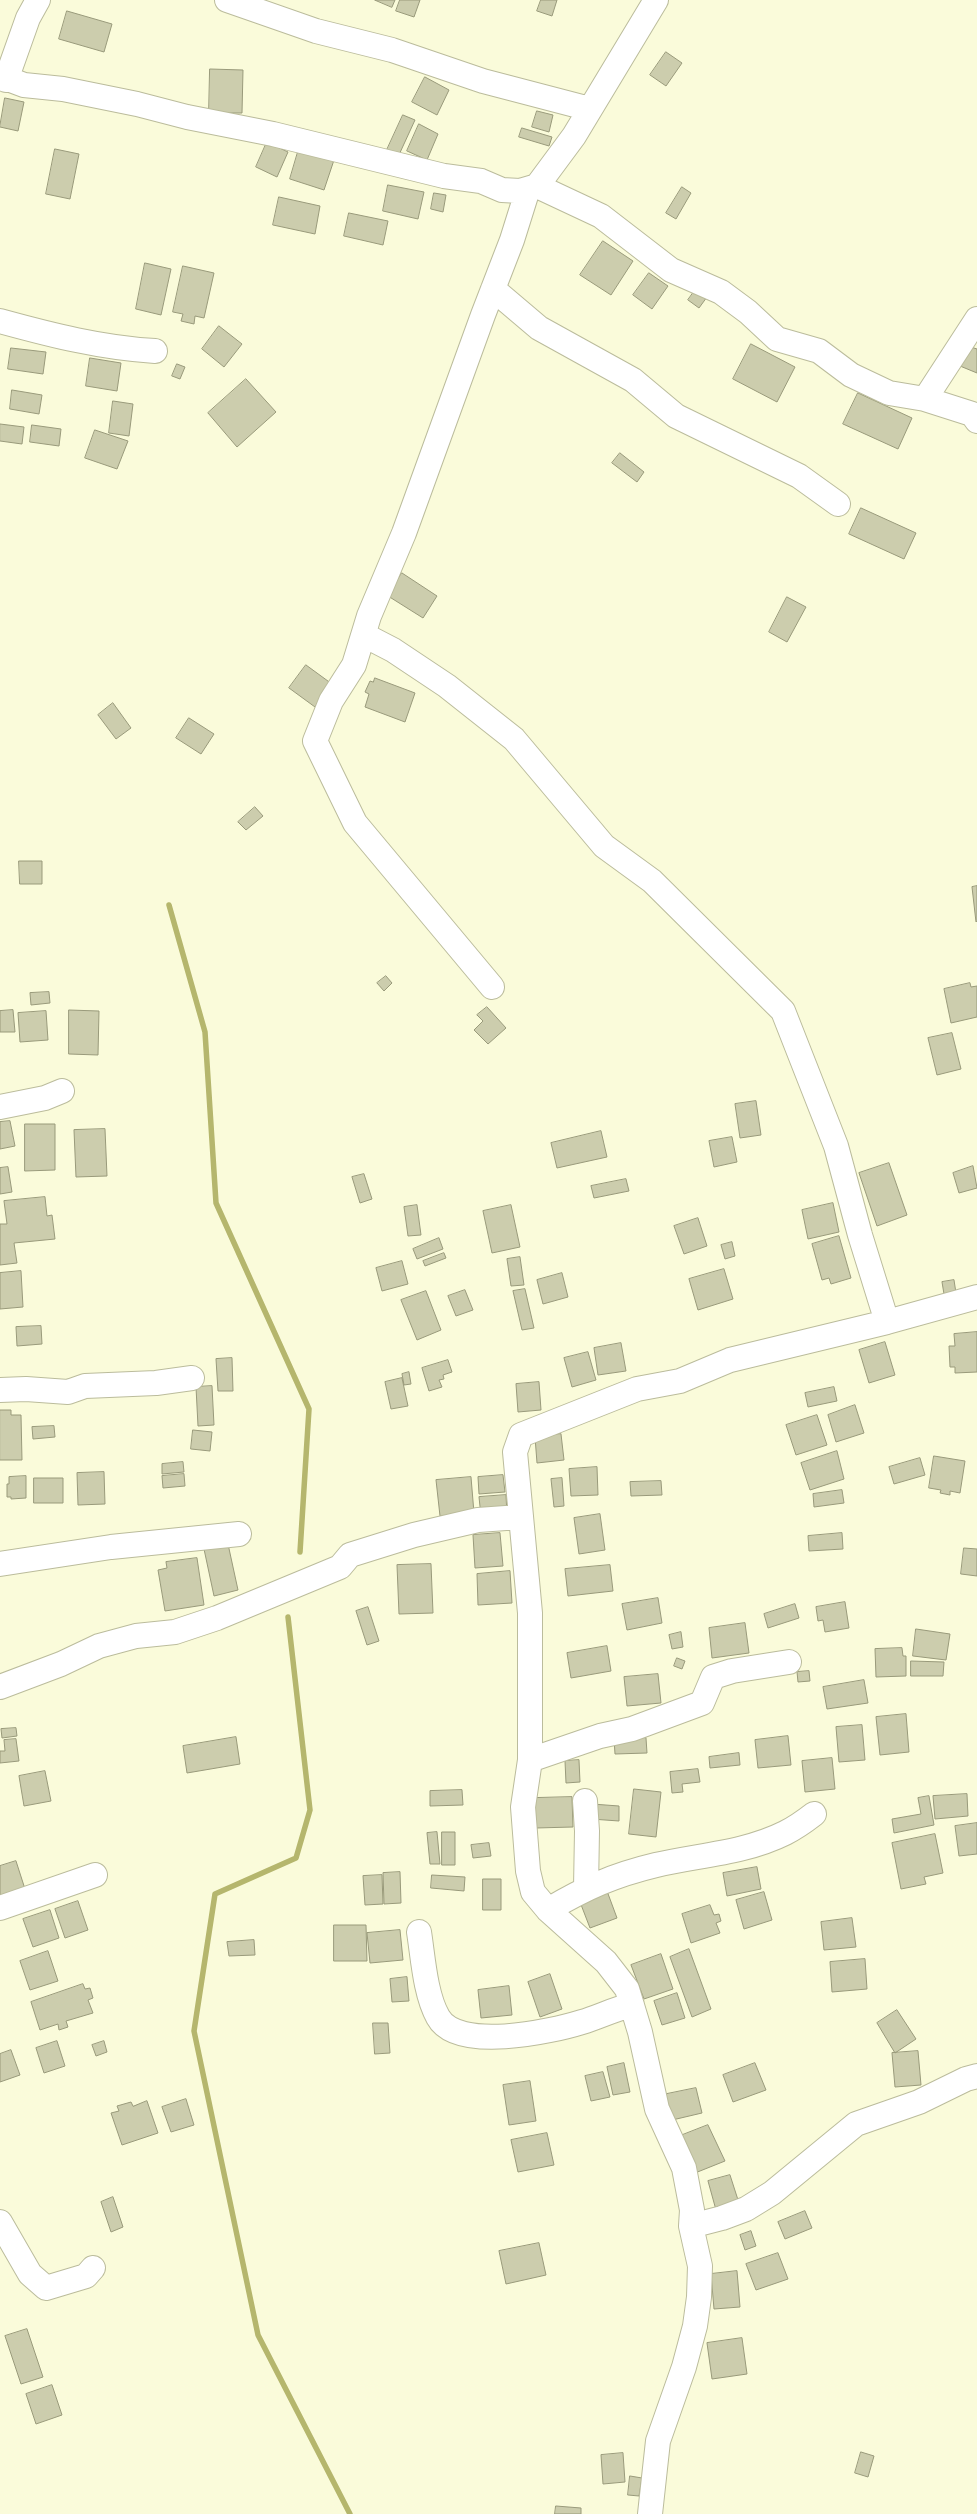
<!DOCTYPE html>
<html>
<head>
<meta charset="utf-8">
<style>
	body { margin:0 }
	canvas { display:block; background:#fafbda }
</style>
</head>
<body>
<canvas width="977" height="2514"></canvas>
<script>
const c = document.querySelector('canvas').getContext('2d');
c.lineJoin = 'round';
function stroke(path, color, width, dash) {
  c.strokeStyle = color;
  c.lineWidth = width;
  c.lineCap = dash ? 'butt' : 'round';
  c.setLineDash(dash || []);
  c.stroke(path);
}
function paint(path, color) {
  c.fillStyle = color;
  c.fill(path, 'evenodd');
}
stroke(new Path2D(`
	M169,905L205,1032L216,1203L309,1409L300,1552
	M288,1617L310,1810L296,1858L215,1894L194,2031L258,2335L350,2514`), '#b5b66d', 5.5);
const building = new Path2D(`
	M375,0H395L392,7Z
	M400,0H420L414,17L396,11Z
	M541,0H557L552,16L537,11Z
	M67,11L112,24L104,52L59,39Z
	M666,52L682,63L666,86L650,75Z
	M210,69L243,70L242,113H209Z
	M425,77L449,90L437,115L412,102Z
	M5,98L24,102L18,131L0,127Z
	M537,111L553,115L549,132L532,127Z
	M403,115L415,120L398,157L386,152Z
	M419,124L438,134L427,160L407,151Z
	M522,128L552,137L549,146L519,137Z
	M267,142L288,152L277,177L256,167Z
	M300,145L335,157L324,190L290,179Z
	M55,149L79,154L70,199L46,194Z
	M388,185L424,192L418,219L383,211Z
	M682,187L691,193L676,219L666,213Z
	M434,193L446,195L443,212L431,209Z
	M279,197L320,206L315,234L273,225Z
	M349,213L388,221L383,245L344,236Z
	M603,241L633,261L611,295L580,275Z
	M145,263L171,269L161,315L136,309Z
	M183,266L214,273L204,318L195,316L194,324L181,321L183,314L173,312Z
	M649,273L668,286L652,309L633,295Z
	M696,289L707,297L699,308L688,300Z
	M219,326L242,344L224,367L202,349Z
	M751,344L795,367L777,402L733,379Z
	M968,346L977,349V373L960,366Z
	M11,348L46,352L43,374L8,369Z
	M90,358L121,363L117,391L86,386Z
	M177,364L185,367L180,379L172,376Z
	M246,379L276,412L237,447L208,413Z
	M12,390L42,395L39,414L10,409Z
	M858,393L912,418L898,449L843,424Z
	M113,401L133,404L129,436L109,433Z
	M0,424L24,427L22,444L0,441Z
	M32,425L61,429L59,446L30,442Z
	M95,430L128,441L117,469L85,458Z
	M620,453L644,472L637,482L612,463Z
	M861,508L916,533L904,559L849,534Z
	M402,573L437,596L423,618L388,596Z
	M787,597L806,607L787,642L769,632Z
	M306,665L332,684L315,707L289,688Z
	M375,678L415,693L405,722L365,707L369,694L365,692L370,681L373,682Z
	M113,703L131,728L116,739L98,715Z
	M189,718L214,734L201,754L176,738Z
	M255,807L263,816L246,830L238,822Z
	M19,861H42V884H20Z
	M977,886V921L976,922L972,887Z
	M386,976L392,983L384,991L377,983Z
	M970,983L971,987L977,986V1017L951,1023L944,989Z
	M49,992L50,1003L31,1005L30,993Z
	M487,1007L506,1028L488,1044L474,1030L483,1021L477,1015Z
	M13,1010L15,1032H0V1011Z
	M69,1010L99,1011L98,1055L69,1054Z
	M46,1011L48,1040L20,1042L18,1013Z
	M952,1033L961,1069L937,1075L928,1038Z
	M756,1101L761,1135L740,1138L735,1104Z
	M10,1121L15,1146L0,1149V1122Z
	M25,1124H55V1170L25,1171Z
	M105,1129L107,1176L76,1177L74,1130Z
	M601,1131L607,1157L557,1168L551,1143Z
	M732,1137L737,1162L714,1167L709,1141Z
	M889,1163L907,1215L877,1226L859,1173Z
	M973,1166L977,1188L959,1193L953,1173Z
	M8,1167L12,1192L0,1194V1168Z
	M364,1174L372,1199L360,1203L352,1177Z
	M626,1179L629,1191L594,1198L591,1186Z
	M45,1197L47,1216L52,1215L55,1239L14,1243L17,1263L0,1265V1224H7L4,1201Z
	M833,1203L839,1232L808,1239L802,1210Z
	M417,1205L421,1235L408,1236L404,1207Z
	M511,1205L520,1247L492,1253L483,1211Z
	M698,1218L707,1246L684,1254L674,1226Z
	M839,1236L851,1278L831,1284L829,1278L822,1280L812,1244Z
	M439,1238L443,1249L417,1259L413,1249Z
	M732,1242L735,1256L725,1259L721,1245Z
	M444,1253L446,1258L425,1266L423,1261Z
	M520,1257L524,1285L511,1286L507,1259Z
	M402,1261L408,1284L382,1291L376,1268Z
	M724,1269L733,1299L698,1310L689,1279Z
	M21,1271L23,1307L0,1309V1273Z
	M562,1273L568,1297L543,1304L537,1280Z
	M954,1280L956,1293L944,1294L942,1282Z
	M525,1289L534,1328L522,1330L513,1291Z
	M465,1290L473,1310L456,1316L448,1296Z
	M426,1291L441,1330L417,1340L401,1300Z
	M41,1326L42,1344L17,1346L16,1327Z
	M977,1332V1372L955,1373V1367H950L949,1346H955L954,1334Z
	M885,1342L895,1375L869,1383L859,1350Z
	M621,1343L626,1371L598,1375L594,1348Z
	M588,1352L596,1380L572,1387L564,1358Z
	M232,1358L233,1391H218L216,1359Z
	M448,1360L452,1372L443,1375L444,1379L439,1380L442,1387L429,1391L422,1368Z
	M409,1372L411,1384L404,1385L402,1374Z
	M402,1378L408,1406L391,1409L385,1382Z
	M539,1382L541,1410L518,1412L516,1384Z
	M212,1386L214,1425L198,1426L196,1387Z
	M834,1387L837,1401L808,1407L805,1393Z
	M855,1405L864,1433L836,1442L828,1415Z
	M0,1410H11V1415H21L22,1460H0Z
	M817,1415L827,1445L796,1455L786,1425Z
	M54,1426L55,1437L33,1439L32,1427Z
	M193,1430L212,1432L210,1451L191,1449Z
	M561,1434L564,1460L537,1463L535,1437Z
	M837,1451L844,1479L810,1490L801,1463Z
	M934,1456L965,1461L960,1493L950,1491V1495L940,1493L941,1490L929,1488Z
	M920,1458L925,1475L894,1484L889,1467Z
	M183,1462L184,1472L162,1474V1464Z
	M597,1467L598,1495L571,1496L569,1469Z
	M104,1472L105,1504L78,1505L77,1473Z
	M184,1474L185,1486L163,1488L162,1476Z
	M503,1475L505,1492L479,1494L478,1477Z
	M26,1476V1498L11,1499V1497H7V1484H9V1477Z
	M471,1477L474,1513L440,1516L436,1480Z
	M34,1478H63V1503H34Z
	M562,1478L564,1506L554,1507L551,1479Z
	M661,1481L662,1495L631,1496L630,1482Z
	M842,1490L844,1503L814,1507L813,1494Z
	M506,1495L507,1514L481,1516L479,1497Z
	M600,1514L605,1550L579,1554L574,1518Z
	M500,1533L503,1566L475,1568L473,1535Z
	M842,1533L843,1549L809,1551L808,1536Z
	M228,1544L238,1590L214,1596L204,1549Z
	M964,1548L977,1549V1576L961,1574Z
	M197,1558L204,1605L165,1611L158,1570L167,1568L166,1562Z
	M431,1564L433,1613L399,1614L397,1565Z
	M610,1565L613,1591L568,1596L565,1569Z
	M510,1571L512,1603L478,1605L477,1574Z
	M658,1598L662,1623L627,1630L622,1604Z
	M845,1602L849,1628L825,1632L823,1620L818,1621L816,1607Z
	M795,1604L799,1618L768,1628L764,1614Z
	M368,1607L379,1641L367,1645L356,1611Z
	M745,1623L749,1653L712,1658L709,1628Z
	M916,1629L950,1634L946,1660L913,1656Z
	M681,1632L683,1647L672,1649L669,1635Z
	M607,1646L611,1671L571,1678L567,1653Z
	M902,1648L903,1656H906V1676L876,1677L875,1649Z
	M677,1658L685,1661L682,1669L674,1666Z
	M911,1661L944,1662L943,1676H911Z
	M809,1671L810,1681L798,1682L797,1672Z
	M658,1674L661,1703L627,1706L624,1677Z
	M864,1680L868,1703L827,1709L823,1687Z
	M906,1714L909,1752L880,1755L876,1717Z
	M862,1725L865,1760L839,1762L836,1727Z
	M16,1728L17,1736L2,1738L1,1729Z
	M788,1736L791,1765L758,1768L755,1740Z
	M236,1737L240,1764L187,1773L183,1746Z
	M646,1738L647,1753L615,1754L614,1739Z
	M16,1739L19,1761L0,1763V1751H5L4,1740Z
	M739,1753L740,1765L710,1768L709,1757Z
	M832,1758L835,1789L805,1792L802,1761Z
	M579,1760L580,1782L566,1783L565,1761Z
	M698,1769L700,1782L682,1784L683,1792L672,1793L670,1772Z
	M45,1771L51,1801L24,1806L19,1776Z
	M634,1789L661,1792L656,1837L629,1834Z
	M462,1790L463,1805L430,1806V1791Z
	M967,1794L968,1816L935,1819L933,1796Z
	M929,1796L934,1825L894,1833L892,1819L921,1814L918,1798Z
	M572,1797L573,1827L536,1828L535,1798Z
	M592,1804L619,1806V1821L591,1819Z
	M977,1823V1854L959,1856L955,1826Z
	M437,1832L440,1864H430L427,1833Z
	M442,1832H455V1865H442Z
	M935,1834L943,1873L924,1877L926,1884L901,1889L892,1843Z
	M489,1843L491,1856L473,1858L471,1845Z
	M16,1861L25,1889L0,1898V1866Z
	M757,1867L761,1889L727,1896L723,1873Z
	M400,1872L401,1903L384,1904L383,1873Z
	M382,1875L383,1904L365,1905L363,1876Z
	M432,1875L465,1877L464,1891L431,1888Z
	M483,1879H501V1910H483Z
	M607,1891L617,1918L590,1928L580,1902Z
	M764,1892L772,1920L744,1929L736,1900Z
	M78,1901L88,1930L65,1938L55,1909Z
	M710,1905L714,1915L719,1914L721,1921L716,1923L720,1933L691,1943L682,1914Z
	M50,1910L59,1938L33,1947L23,1919Z
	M852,1918L856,1947L824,1950L821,1922Z
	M334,1925H366L367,1961H334Z
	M400,1930L403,1960L370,1963L367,1933Z
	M254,1940L255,1955L229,1956L227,1942Z
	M689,1949L711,2009L692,2017L670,1957Z
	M48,1951L58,1981L30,1990L20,1961Z
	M661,1954L673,1989L644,1999L631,1965Z
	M865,1959L867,1989L832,1992L830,1962Z
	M550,1974L562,2009L540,2017L528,1982Z
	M407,1977L409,2001L392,2002L390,1979Z
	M83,1984L85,1989L90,1988L93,1998L88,2000L93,2013L66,2021L68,2027L59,2030L58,2024L40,2030L31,2002Z
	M509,1986L512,2015L481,2018L478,1990Z
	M677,1993L685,2018L662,2025L654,2001Z
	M897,2010L916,2039L895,2053L877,2023Z
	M373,2023H388L390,2053L375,2054Z
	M57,2041L65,2066L44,2073L36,2048Z
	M104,2041L107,2052L96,2056L92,2045Z
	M11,2050L20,2075L0,2082V2054Z
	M918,2051L921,2085L895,2087L892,2053Z
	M624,2063L630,2092L613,2095L607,2067Z
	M755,2063L766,2090L733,2102L723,2075Z
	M603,2072L610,2097L591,2101L585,2076Z
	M530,2081L536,2121L509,2125L503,2085Z
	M696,2088L702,2113L668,2121L662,2095Z
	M186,2099L194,2125L171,2132L162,2107Z
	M147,2101L158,2133L122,2145L111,2113L119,2111L117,2106L131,2102L133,2106Z
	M708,2125L725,2161L695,2173L680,2136Z
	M547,2133L554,2165L518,2172L511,2140Z
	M730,2175L739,2203L716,2210L708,2181Z
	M113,2197L123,2227L111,2232L101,2202Z
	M805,2211L812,2228L785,2239L778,2222Z
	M751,2231L756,2246L745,2250L740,2235Z
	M539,2243L546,2275L506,2284L499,2251Z
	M778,2253L788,2279L756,2290L746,2264Z
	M737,2271L740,2307L714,2309L711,2274Z
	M27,2329L43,2377L21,2384L5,2336Z
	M742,2338L747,2374L712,2379L707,2343Z
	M52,2385L62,2415L36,2424L26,2394Z
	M861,2452L874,2456L868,2477L855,2473Z
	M623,2453L625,2482L603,2484L601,2455Z
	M630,2476L642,2478L639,2496L628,2495Z
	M556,2506L581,2508V2514H555Z`);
paint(building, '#cccdad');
stroke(building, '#999a7b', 1);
const minor = new Path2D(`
	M227,0L316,31L392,50L483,81L590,109
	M0,76L24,85L63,89L137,104L187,117L273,134L444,176L481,181L502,190L520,191L537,186L574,136L656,0
	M6,80L28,18L38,0
	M537,186L601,216L671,270L721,292L748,312L777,339L819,351L851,375L889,393L925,399L972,414L977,421
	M493,289L539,328L633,380L676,416L799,476L838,504
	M0,321C51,335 102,348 155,351
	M925,399L977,319
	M364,635L393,650L447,686L514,739L604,846L652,881L783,1011L836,1146L860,1235L887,1322
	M492,987L355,823L315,741L331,701L354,665L369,616L404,533L483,315L512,240L528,189
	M0,1107L45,1098L62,1091
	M0,1390L26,1389L68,1392L85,1386L156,1383L192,1378
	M0,1564L111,1547L239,1534
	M0,1687L61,1664L99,1646L136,1636L175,1632L217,1618L340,1567L350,1555L414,1535L478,1520L520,1517
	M530,1760L600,1736L632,1729L702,1703L713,1677L732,1671L789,1662
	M585,1801L587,1831L586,1888
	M0,1908L95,1875
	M548,1910C585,1888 614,1875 656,1865C699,1855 745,1853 785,1833C795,1828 805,1821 814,1814
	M419,1932C423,1957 425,1994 438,2017C457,2052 550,2032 582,2022C599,2017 614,2009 632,2005
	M0,2222L30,2274L46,2288L86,2276L93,2268
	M691,2226L722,2218L746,2209L772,2193L856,2124L919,2102L966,2079L977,2076
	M650,2514L658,2441L684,2367L695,2326L699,2297L700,2266L691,2226L692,2210L684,2168L657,2109L640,2032L627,1989L606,1962L548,1910L533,1892L528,1871L523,1807L530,1760V1613L515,1452L521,1435L637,1389L680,1381L730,1360L887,1322L977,1297`);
stroke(minor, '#bbbc9c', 26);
stroke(minor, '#fff', 24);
</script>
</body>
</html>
